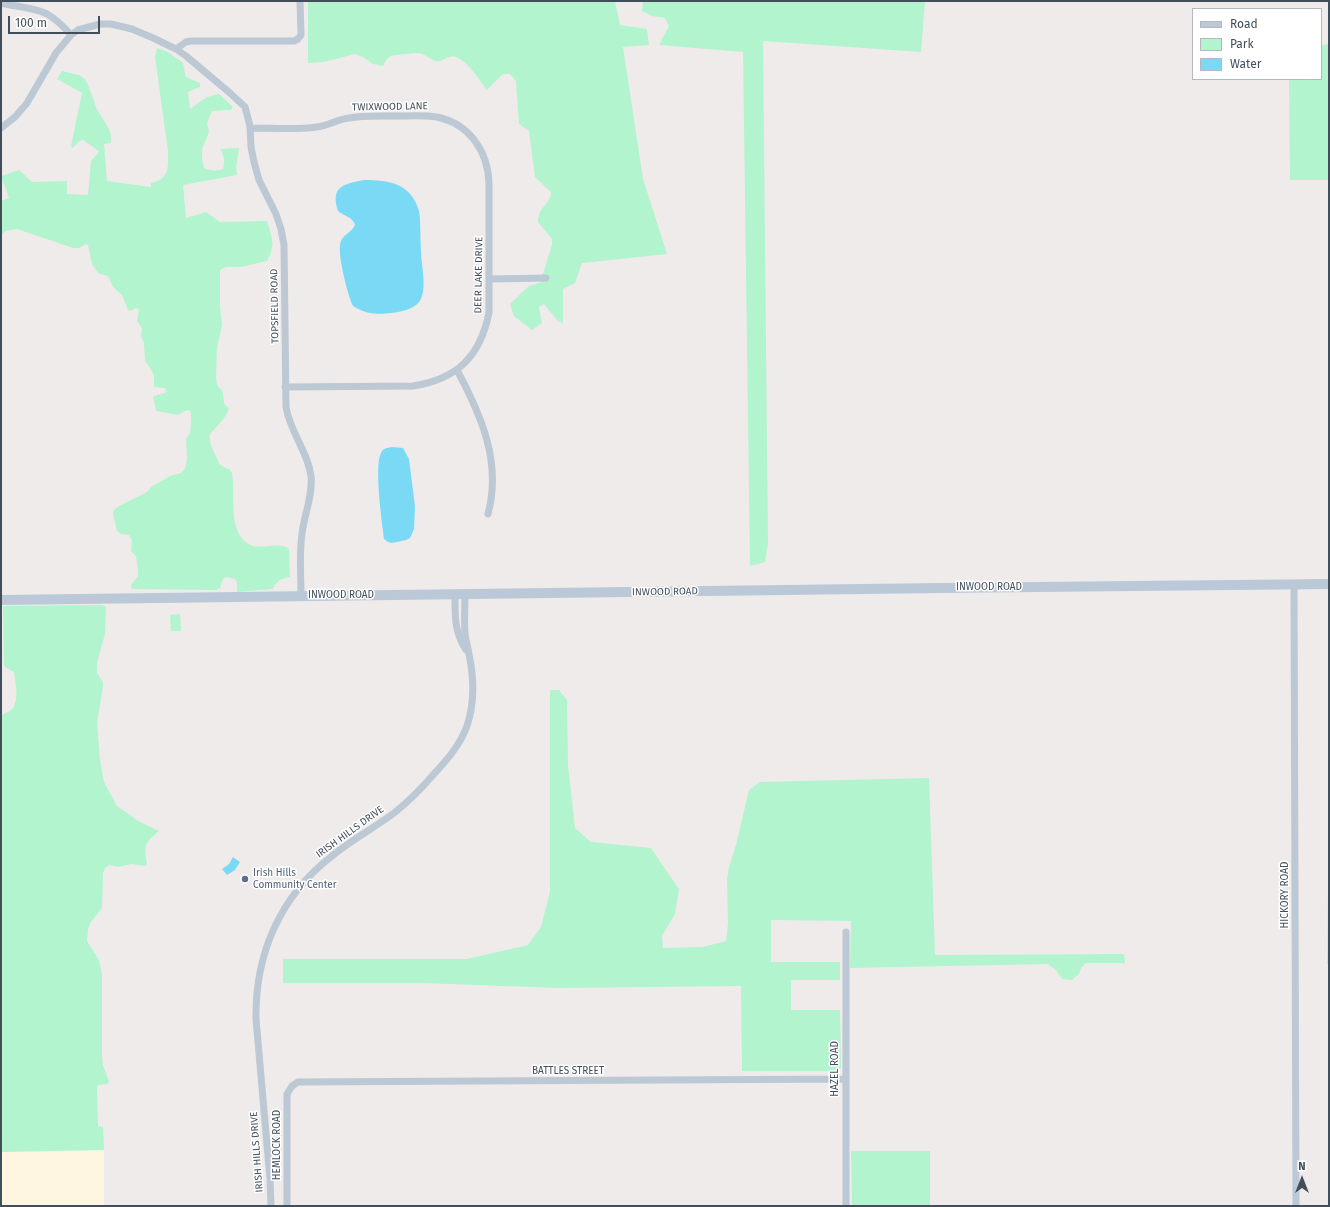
<!DOCTYPE html>
<html>
<head>
<meta charset="utf-8">
<style>
	body { margin:0 }
	#map { position:relative; width:1330px; height:1207px; overflow:hidden; background:#efebeb; font-family:"Fira Sans",sans-serif }
	canvas { display:block }
	.frame { position:absolute; inset:0; border:2px solid #424f5b; pointer-events:none }
	.legend { position:absolute; left:1192px; top:8px; width:130px; height:72px; box-sizing:border-box; background:#fff; border:1px solid #b3b9bd; margin:0; padding:5px 7px; list-style:none; font-size:12px; color:#424f5b }
	.legend li { display:flex; align-items:center; gap:8px; height:20px }
	.legend b { width:20px; border:1px solid #b3b9bd }
	.north { position:absolute; left:1282px; top:1159px; width:40px; height:40px; -webkit-text-stroke:3px #fff; paint-order:stroke; rotate:0deg; font-size:11px; font-weight:700; line-height:16px; text-align:center; color:#424f5b }
	.north::after { content:''; display:block; margin:auto; width:14px; height:18px; background:#424f5b; clip-path:polygon(50% 0,100% 100%,50% 72%,0 100%) }
	.scale { position:absolute; left:8px; top:16px; width:92px; height:18px; box-sizing:border-box; border:2px solid #424f5b; border-top:0; padding-left:5px; font-size:12px; line-height:14px; white-space:nowrap; color:#424f5b; -webkit-text-stroke:3px #fff; paint-order:stroke }
</style>
</head>
<body>
<div id="map">
<canvas width="1330" height="1207"></canvas>
<div class="frame"></div>
<ul class="legend">
<li><b style="height:5px;background:#bbc8d8"></b>Road</li>
<li><b style="height:11px;background:#b2f4cd"></b>Park</li>
<li><b style="height:11px;background:#7adaf6"></b>Water</li>
</ul>
<div class="north">N</div>
<div class="scale">100 m</div>
</div>
<script>
const c = document.querySelector('canvas').getContext('2d');
c.lineJoin = 'round';
function paint(path, color) {
  c.fillStyle = color;
  c.fill(path, 'evenodd');
}
function stroke(path, color, width, dash) {
  c.strokeStyle = color;
  c.lineWidth = width;
  c.lineCap = dash ? 'butt' : 'round';
  c.setLineDash(dash || []);
  c.stroke(path);
}
function label(font, color, halo, rows, align = 'center') {
  c.font = font + ' "Fira Sans",sans-serif';
  c.lineWidth = 3;
  c.setLineDash([]);
  c.textBaseline = 'middle';
  c.strokeStyle = halo;
  c.fillStyle = color;
  for (const [text, x, y, turn = 0] of rows) {
    c.save();
    c.translate(x, y);
    c.rotate((+turn || 0) * Math.PI / 180);
    c.textAlign = isNaN(turn) ? turn : align;
    if (halo) c.strokeText(text, 0, 0);
    c.fillText(text, 0, 0);
    c.restore();
  }
}
paint(new Path2D(`
	M104,1150V1206H1V1152Z`), '#fef6e0');
paint(new Path2D(`
	M308,1H615L620,25L647,29L649,45L623,47L643,179L667,254L582,263L575,283L563,289V323L558,321L544,304L539,307L542,323L532,330L514,316L510,304L529,286L540,283L552,245V239L538,222C538,206 551,205 551,192L535,177L529,131L519,124L516,81L510,74H503L487,90C480,81 469,63 458,58C449,53 443,63 435,61C429,59 426,54 418,53C414,53 395,55 391,56C387,58 385,62 383,66L373,64L363,57L355,54L324,62L308,63Z
	M643,1H925L921,52L763,41L768,544L765,562L750,566L743,52L659,45L669,26L665,18L652,16L642,11Z
	M1329,44V180H1290L1289,79H1321V45Z
	M157,48L168,52L183,63L186,77L200,83V87L188,92L190,109L207,97L219,94L233,107L231,110L212,111L207,123L209,131L207,137L202,149V159L204,168C210,171 217,171 223,169C225,160 224,156 220,149L239,148L236,167L237,175L183,185L186,218L206,212L220,222L267,221C272,237 276,246 267,261L241,267H226L220,270V306L222,325L217,348L216,378L217,385L223,392L224,404L229,408C226,418 217,426 210,434C208,444 216,455 220,465L230,470L232,473C236,494 227,528 247,543C258,552 279,540 289,549L290,577C281,579 276,581 273,589L237,592V582L235,579L226,577L223,579L220,588L216,590L132,589L131,585L138,576V572L137,562L136,556L131,551L132,541L129,535L121,534L117,531L113,514L114,510L119,506L147,492L151,487L170,476L181,473L185,469L187,459L186,439L190,433L191,424V414L190,410L184,411L178,415L157,411L156,410L153,397L154,396L165,393L166,390L165,388L154,387V376L151,369L145,361L144,343L141,336L142,328L137,321L139,309L136,308L130,311L128,310L122,295L113,287L108,276L98,273L92,264L88,245L86,244L79,248H73L17,229L6,231L1,234V201L9,198L1,176L19,170L32,182L67,181V194L88,195L91,161L98,153L99,151L83,140L79,141L73,148L71,146L82,93L57,79L62,71L79,75L85,79C91,89 93,101 98,111C104,122 113,130 111,143L104,144L107,181L151,187V183C170,179 168,168 168,151L155,57Z
	M102,605L106,607L105,634L97,663V673L103,682V687L97,722L100,760L104,782L117,806L140,822L159,831C144,844 144,844 147,864L145,866L131,864L118,867L110,865L105,868L103,873L102,908L91,922L88,929L87,941L99,960L102,974V1057L103,1065L109,1082L107,1084L98,1085L97,1087L98,1126L103,1127L104,1150L1,1152V715C5,714 9,712 12,709C20,700 15,682 14,672L5,667L4,664L3,606Z
	M180,614L181,631H171L170,615Z
	M550,690H559L567,700L568,765L575,828L591,842L651,848L679,889L675,914L662,936L663,948L703,947L726,941L728,924L727,878L729,867L736,845L749,790L760,782L929,778L935,955L1124,954L1125,963H1086L1081,968L1079,974L1072,980L1062,979L1056,970L1048,964L850,968L851,921L771,920V962H840V980H791V1010H840L841,1068L834,1071H742L741,986L559,988L422,983H283V959H467L528,945L541,927L550,891Z
	M1328,891H1329V964H1327Z
	M851,1151H930V1206H852Z`), '#b2f4cd');
paint(new Path2D(`
	M364,180C389,180 411,183 419,211C421,224 420,237 421,251C421,264 428,291 419,302C411,313 382,315 370,313C364,312 358,309 353,306C348,296 336,251 341,241C344,234 352,232 355,225C353,217 344,216 338,211C330,186 344,184 364,180Z
	M392,447L403,448L409,459L415,506L414,529L410,538L406,540L392,543L388,542L384,539C382,522 374,466 381,453C383,448 387,448 392,447Z
	M233,857L240,862L235,870L227,875L222,869L229,864Z`), '#7adaf6');
stroke(new Path2D(`
	M1,3C16,7 33,7 47,14C56,19 64,27 71,35
	M176,49L186,42L191,41H294L298,39L301,35L300,1
	M1,128L15,117L27,103L56,53L71,35L78,30L100,24H111L132,29L153,38L176,49L186,56L230,93L245,107L250,126L251,147L254,162L259,180L276,214L281,229L284,245L286,407C290,432 308,452 311,476C313,496 304,515 302,534C299,554 301,575 301,595
	M250,128C272,128 295,130 317,127C328,126 338,119 349,118C364,115 380,116 395,116C409,116 424,115 437,117C470,124 488,152 489,183V313C480,356 458,379 413,386L285,387
	M490,279L546,278
	M457,370C481,415 502,462 488,514
	M1294,584L1296,1206
	M455,594C455,616 454,631 466,650
	M271,1206L270,1179L256,1019C255,954 280,896 332,856C351,840 374,828 394,813C408,802 421,789 433,775C447,760 460,745 467,726C475,702 474,678 469,654C468,647 466,641 465,634C464,621 465,607 465,594
	M287,1206V1094L292,1086L298,1082L845,1079
	M846,1206V932`), '#bcc8d3', 7);
stroke(new Path2D(`
	M1,600L941,588L1329,584`), '#bbc8d8', 10);
for (const [x, y, r, color] of [
	[245,879,4,"#5c6f8a"]
]) {
  const dot = new Path2D();
  dot.arc(x, y, r, 0, 2 * Math.PI);
  c.fillStyle = color;
  c.fill(dot);
  stroke(dot, '#fff', 1.5);
}
label('10px', '#424f5b', '#fff', [
	["TWIXWOOD LANE",390,107,-1],
	["DEER LAKE DRIVE",479,275,-89],
	["TOPSFIELD ROAD",275,306,-91],
	["INWOOD ROAD",989,587],
	["INWOOD ROAD",665,592,-1],
	["INWOOD ROAD",341,595],
	["IRISH HILLS DRIVE",350,832,-36],
	["HICKORY ROAD",1285,895,-90],
	["HAZEL ROAD",835,1069,-90],
	["BATTLES STREET",568,1071],
	["HEMLOCK ROAD",277,1145,-90],
	["IRISH HILLS DRIVE",257,1152,-94]
]);
label('10px', '#4e5e75', '#fff', [
	["Irish Hills",253,873],
	["Community Center",253,885]
], 'left');
</script>
</body>
</html>
